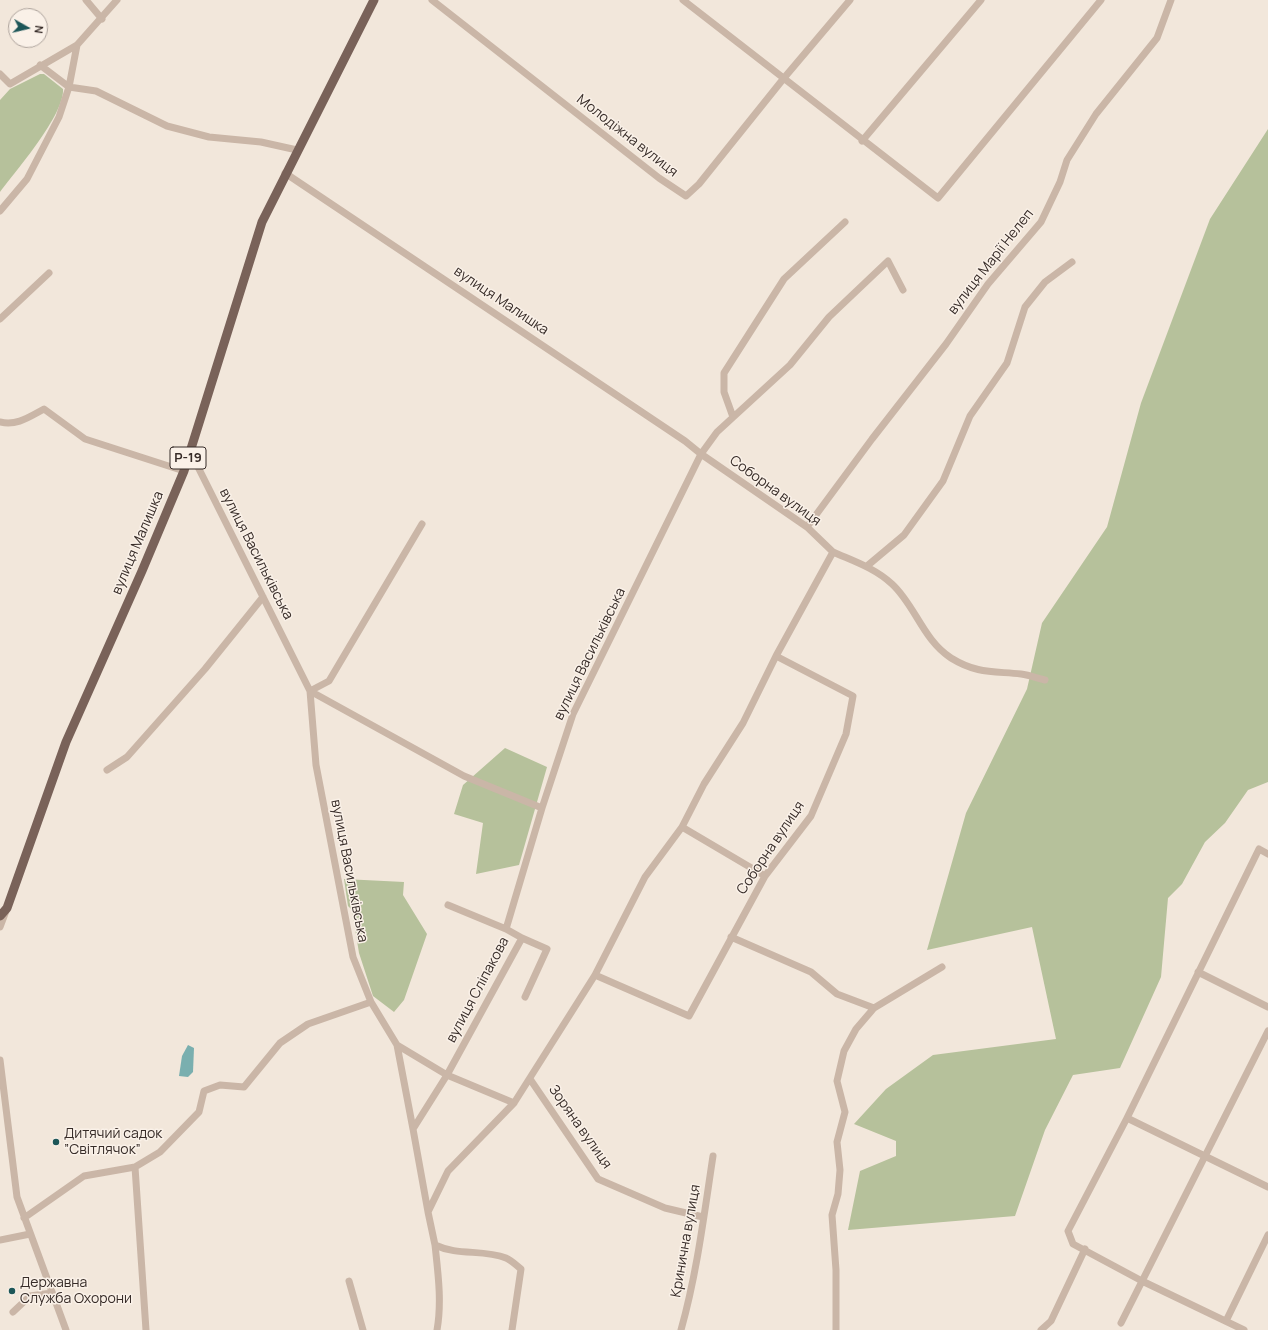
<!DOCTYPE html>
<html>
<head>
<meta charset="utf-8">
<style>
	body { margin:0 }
	#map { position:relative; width:1268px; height:1330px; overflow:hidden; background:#f2e7db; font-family:Manrope,sans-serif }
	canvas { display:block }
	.north { position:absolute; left:8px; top:8px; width:40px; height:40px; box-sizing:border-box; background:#faf1e8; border:1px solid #aca29b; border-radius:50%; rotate:98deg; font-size:11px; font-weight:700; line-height:16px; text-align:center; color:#372c28 }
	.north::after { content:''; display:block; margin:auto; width:14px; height:18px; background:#1d5658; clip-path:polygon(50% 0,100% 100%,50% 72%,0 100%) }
</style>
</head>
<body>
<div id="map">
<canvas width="1268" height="1330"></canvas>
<div class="north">N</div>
</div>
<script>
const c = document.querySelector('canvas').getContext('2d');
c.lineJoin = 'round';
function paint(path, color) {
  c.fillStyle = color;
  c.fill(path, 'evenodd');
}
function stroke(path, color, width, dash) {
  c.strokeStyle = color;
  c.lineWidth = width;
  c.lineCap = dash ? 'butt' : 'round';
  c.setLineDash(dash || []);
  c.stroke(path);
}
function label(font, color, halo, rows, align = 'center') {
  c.font = font + ' Manrope,sans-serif';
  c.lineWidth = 3;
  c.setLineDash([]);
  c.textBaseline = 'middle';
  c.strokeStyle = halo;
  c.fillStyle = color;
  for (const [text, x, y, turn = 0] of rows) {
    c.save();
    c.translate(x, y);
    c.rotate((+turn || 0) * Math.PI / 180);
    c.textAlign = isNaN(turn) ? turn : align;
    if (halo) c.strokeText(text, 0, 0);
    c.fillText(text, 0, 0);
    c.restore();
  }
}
paint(new Path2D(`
	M40,74H44L63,89C65,114 16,171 0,192V100L10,89Z
	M1268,129V782L1248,790L1225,823L1205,842L1182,884L1168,898L1161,977L1120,1068L1073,1075L1045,1130L1015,1216L848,1230L860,1171L896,1156V1141L854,1124L886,1089L933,1055L1056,1039L1032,927L927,950L966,813L1027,689L1042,623L1107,527L1141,403L1210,219Z
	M505,748L547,767L519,865L476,874L483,823L454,814L463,785Z
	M344,879L404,882L403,895L427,934L404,1000L394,1012L373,996L359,953L352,910L348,906Z`), '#b6c19b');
paint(new Path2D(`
	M188,1045L194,1048L193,1072L188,1077L179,1076L182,1056Z`), '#7aafaf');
stroke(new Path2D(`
	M86,0L102,19
	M432,0L659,178L686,196L699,184L784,78L850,0
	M683,0L938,198L1101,0
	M40,65L69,87L96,91L167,126L209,137L261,142L297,150
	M0,74L10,84L77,45
	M862,141L981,0
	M285,173L685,441L701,454L807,527L833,552L776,656L743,723L704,784L682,827L645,877L595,975L514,1103L447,1075L413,1129L428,1212
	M0,211L27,179L59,117L69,87L77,45L117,0
	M0,319L49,273
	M733,417L724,392V373L784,279L845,222
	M0,422C17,426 29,417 44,409L85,439L184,471
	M190,451L310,691L316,765L353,957L371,1002L397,1045L413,1129
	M807,527L872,439L946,344L988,284L1041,222L1060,182L1067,160L1096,114L1157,38L1171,0
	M833,552C853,561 875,568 892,584C915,605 923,640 951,658C977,674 993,671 1021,674C1029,675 1037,678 1045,680
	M867,566L904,535L943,481L970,416L1007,363L1025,307L1045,282L1072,262
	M310,691L464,776L542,808L573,714L701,454L717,432L790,365L829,317L888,261L903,290
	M310,691L329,681L422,524
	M107,770L127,757L205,669L263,597
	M682,827L765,876
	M0,927L6,911
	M506,929L542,808
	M731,937L811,972L837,994L874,1008
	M522,938L547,949L525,997
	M1198,972L1268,1007
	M595,975L689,1016L765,876L811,816L846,734L853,696L776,656
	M397,1045L447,1075L522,938L506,929L448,905
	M0,1060L17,1197L66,1330
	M530,1079L598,1179L665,1208L703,1217
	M1127,1118L1268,1187
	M135,1167L146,1330
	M24,1218L84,1176L135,1167L160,1152L199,1112L204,1091L220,1085L244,1087L280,1043L308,1024L371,1002
	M0,1240L30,1234
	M435,1245C438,1273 442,1302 437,1330
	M349,1281L363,1330
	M13,1312L30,1296L52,1293
	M1226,1321L1268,1235
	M1121,1323L1268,1031
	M512,1330L521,1269C516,1265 511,1260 506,1258C483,1249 458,1256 435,1245L428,1212L448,1171L514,1103
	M681,1330C697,1273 704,1215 713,1156
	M836,1330V1270L832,1215L838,1194L840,1170L837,1142L845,1112L837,1081L844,1051L856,1029L874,1008L942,967
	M1041,1330L1051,1321L1085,1249
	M1244,1330L1142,1281L1073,1244L1068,1231L1127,1118L1259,849L1268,854`), '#cab6a7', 7);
stroke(new Path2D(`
	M0,916L7,908L66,742L142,571L184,471L262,222L374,0`), '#796259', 9);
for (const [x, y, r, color] of [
	[56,1142,4,"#1d5658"],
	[12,1291,4,"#1d5658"]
]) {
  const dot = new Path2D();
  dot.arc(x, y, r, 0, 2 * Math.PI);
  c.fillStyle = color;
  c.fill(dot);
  stroke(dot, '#faf1e8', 1.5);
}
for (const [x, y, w] of [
	[188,458,36]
]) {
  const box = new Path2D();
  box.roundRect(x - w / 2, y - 11, w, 22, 3);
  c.fillStyle = '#faf1e8';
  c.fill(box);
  stroke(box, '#372c28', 1);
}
label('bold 13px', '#372c28', null, [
	["Р-19",188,458]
]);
label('14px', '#372c28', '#faf1e8', [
	["Молодіжна вулиця",627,136,38],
	["вулиця Марії Нелеп",991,262,-52],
	["вулиця Малишка",501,301,34],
	["Соборна вулиця",775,491,36],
	["вулиця Малишка",138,543,-67],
	["вулиця Васильківська",256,554,63],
	["вулиця Васильківська",590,654,-64],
	["Соборна вулиця",771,848,-56],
	["вулиця Васильківська",349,871,79],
	["вулиця Сліпакова",478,990,-62],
	["Зоряна вулиця",580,1127,55],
	["Кринична вулиця",686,1241,-80]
]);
label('14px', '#372c28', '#faf1e8', [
	["Дитячий садок",64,1134],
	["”Світлячок”",64,1150],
	["Державна",20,1283],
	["Служба Охорони",20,1299]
], 'left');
</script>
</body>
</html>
